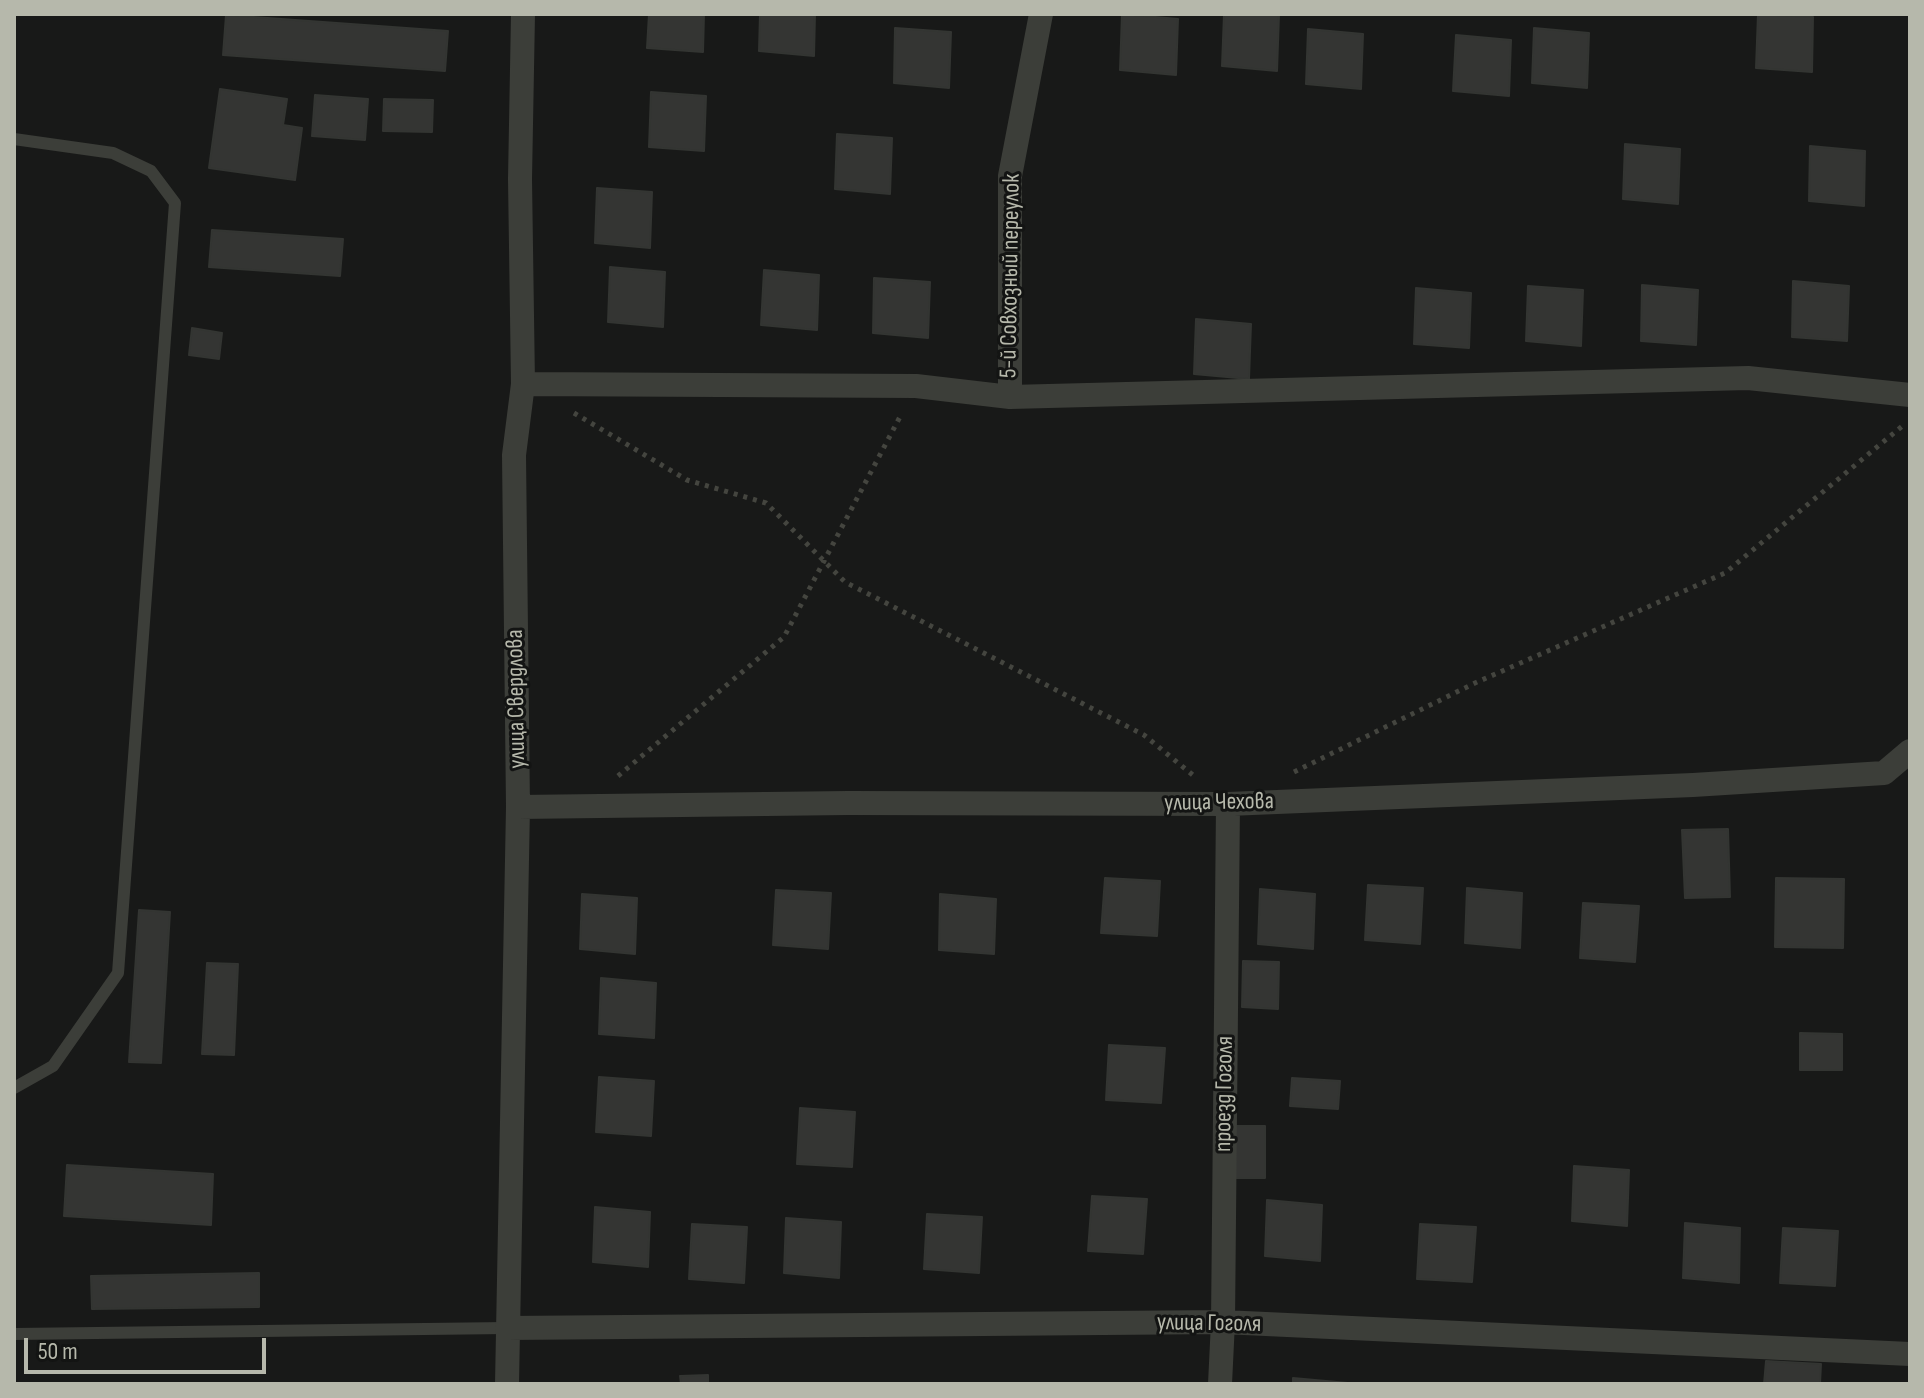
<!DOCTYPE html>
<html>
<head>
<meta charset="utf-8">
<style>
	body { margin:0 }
	#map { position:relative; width:1924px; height:1398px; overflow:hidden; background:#181918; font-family:"Sofia Sans Condensed",sans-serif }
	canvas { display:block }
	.frame { position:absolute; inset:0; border:16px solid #b6b8ab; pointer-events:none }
	.scale { position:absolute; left:24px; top:1338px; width:242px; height:36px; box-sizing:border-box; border:4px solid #b6b8ab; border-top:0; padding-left:10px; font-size:24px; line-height:28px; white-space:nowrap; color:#b6b8ab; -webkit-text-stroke:6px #131413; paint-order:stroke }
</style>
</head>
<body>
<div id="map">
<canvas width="1924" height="1398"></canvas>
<div class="frame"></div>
<div class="scale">50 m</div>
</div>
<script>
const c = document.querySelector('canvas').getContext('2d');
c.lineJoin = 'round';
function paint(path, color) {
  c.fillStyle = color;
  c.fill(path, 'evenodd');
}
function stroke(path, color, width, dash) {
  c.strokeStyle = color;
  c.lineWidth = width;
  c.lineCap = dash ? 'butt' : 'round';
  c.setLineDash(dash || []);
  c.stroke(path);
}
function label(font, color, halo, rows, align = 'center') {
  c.font = font + ' "Sofia Sans Condensed",sans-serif';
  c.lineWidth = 6;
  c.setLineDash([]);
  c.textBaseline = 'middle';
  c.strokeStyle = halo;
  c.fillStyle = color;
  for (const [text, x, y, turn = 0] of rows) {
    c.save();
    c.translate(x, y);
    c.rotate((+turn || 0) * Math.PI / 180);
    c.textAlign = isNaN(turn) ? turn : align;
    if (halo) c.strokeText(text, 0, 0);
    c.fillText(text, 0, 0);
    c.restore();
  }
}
const building = new Path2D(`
	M649,14H704L703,52L647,48Z
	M760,14H815L814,56L759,51Z
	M1122,14L1178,19L1176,75L1120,70Z
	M1224,14L1279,15L1277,71L1222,66Z
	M1758,14L1813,17L1812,72L1756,68Z
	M226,15L448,31L445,71L223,55Z
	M895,28L951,32L949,88L894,83Z
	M1534,28L1589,33L1587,88L1532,83Z
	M1308,29L1363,34L1361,89L1306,84Z
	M1456,35L1511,40L1509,96L1453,91Z
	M220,89L287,99L283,125L302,128L295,180L209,168Z
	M651,92L706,96L704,151L649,147Z
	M315,95L368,99L365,140L312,136Z
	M384,99L433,100L432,132L383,131Z
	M837,134L892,138L890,194L835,189Z
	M1625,144L1680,149L1678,204L1623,199Z
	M1810,146L1865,151L1864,206L1809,201Z
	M597,188L652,192L650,248L595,243Z
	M212,230L343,239L340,276L209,267Z
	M610,267L665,272L663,327L608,322Z
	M764,270L819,275L817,330L761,325Z
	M874,278L930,282L928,338L873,333Z
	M1793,281L1849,286L1847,341L1792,337Z
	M1642,285L1698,290L1696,345L1641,341Z
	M1528,286L1583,290L1581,346L1526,341Z
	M1416,288L1471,293L1469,348L1414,344Z
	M1196,319L1251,324L1249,379L1194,374Z
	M192,328L222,333L219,359L189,355Z
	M1728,829L1730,897L1685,898L1682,830Z
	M1105,878L1160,881L1157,936L1101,933Z
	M1776,878L1844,879L1843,948L1775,947Z
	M1368,885L1423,888L1420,944L1365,940Z
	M1467,888L1522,893L1520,948L1465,943Z
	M1260,889L1315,894L1313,949L1258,944Z
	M776,890L831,893L828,949L773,945Z
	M582,894L637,898L635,954L580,949Z
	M940,894L996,899L994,954L939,950Z
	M1583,903L1639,906L1635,962L1580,958Z
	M139,910L170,912L161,1063L129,1062Z
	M1243,961L1279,962L1278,1009L1242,1007Z
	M207,963L238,964L234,1055L202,1054Z
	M601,978L656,983L654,1038L599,1034Z
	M1800,1033L1842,1034V1070H1800Z
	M1109,1045L1165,1048L1161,1103L1106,1100Z
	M599,1077L654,1081L651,1136L596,1132Z
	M1292,1078L1340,1081L1338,1109L1290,1106Z
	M800,1108L855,1112L852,1167L797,1164Z
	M1234,1126H1265V1178H1233Z
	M67,1165L213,1174L211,1225L64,1216Z
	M1574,1166L1629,1170L1627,1226L1572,1221Z
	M1092,1196L1147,1199L1143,1254L1088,1251Z
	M1267,1200L1322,1205L1320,1261L1265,1256Z
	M595,1207L650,1212L648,1267L593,1262Z
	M927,1214L982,1217L979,1273L924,1269Z
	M786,1218L841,1222L839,1278L784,1273Z
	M1685,1223L1740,1228L1739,1283L1683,1278Z
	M692,1224L747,1227L744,1283L689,1279Z
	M1420,1224L1476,1227L1472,1282L1417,1279Z
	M1783,1228L1838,1231L1835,1286L1780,1283Z
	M259,1273V1307L92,1309L91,1276Z
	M1766,1361L1821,1364L1820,1384H1764Z
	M708,1375V1384H681L680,1376Z
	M1293,1378L1348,1383V1384H1293Z`);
paint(building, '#343533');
stroke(building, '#333532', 2);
stroke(new Path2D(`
	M574,413L687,480L766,503L845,582L1144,735L1194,776
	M1294,772L1475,683L1725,573L1906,423
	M618,776L784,637L902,413`), '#44453f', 5, [4, 6]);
stroke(new Path2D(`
	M14,139L113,153L151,171L175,203L118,973L53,1066L14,1088
	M14,1334L507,1328`), '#3c3e39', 12);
stroke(new Path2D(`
	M523,384L916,386L1010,397L1748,378L1910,395
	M1010,397V176L1041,14
	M518,807L848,803L1228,804L1693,785L1884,773L1910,751
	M507,1328L1223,1322L1910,1354
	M507,1384L518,807L514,455L523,384L520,179L523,14
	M1220,1384L1223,1322L1228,804`), '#3c3e39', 24);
label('24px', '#b6b8ab', '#131413', [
	["5-й Совхозный переулок",1011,276,-89],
	["улица Свердлова",517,699,-91],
	["улица Чехова",1219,803,-1],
	["проезд Гоголя",1225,1094,-89],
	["улица Гоголя",1209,1324,1]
]);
</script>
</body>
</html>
